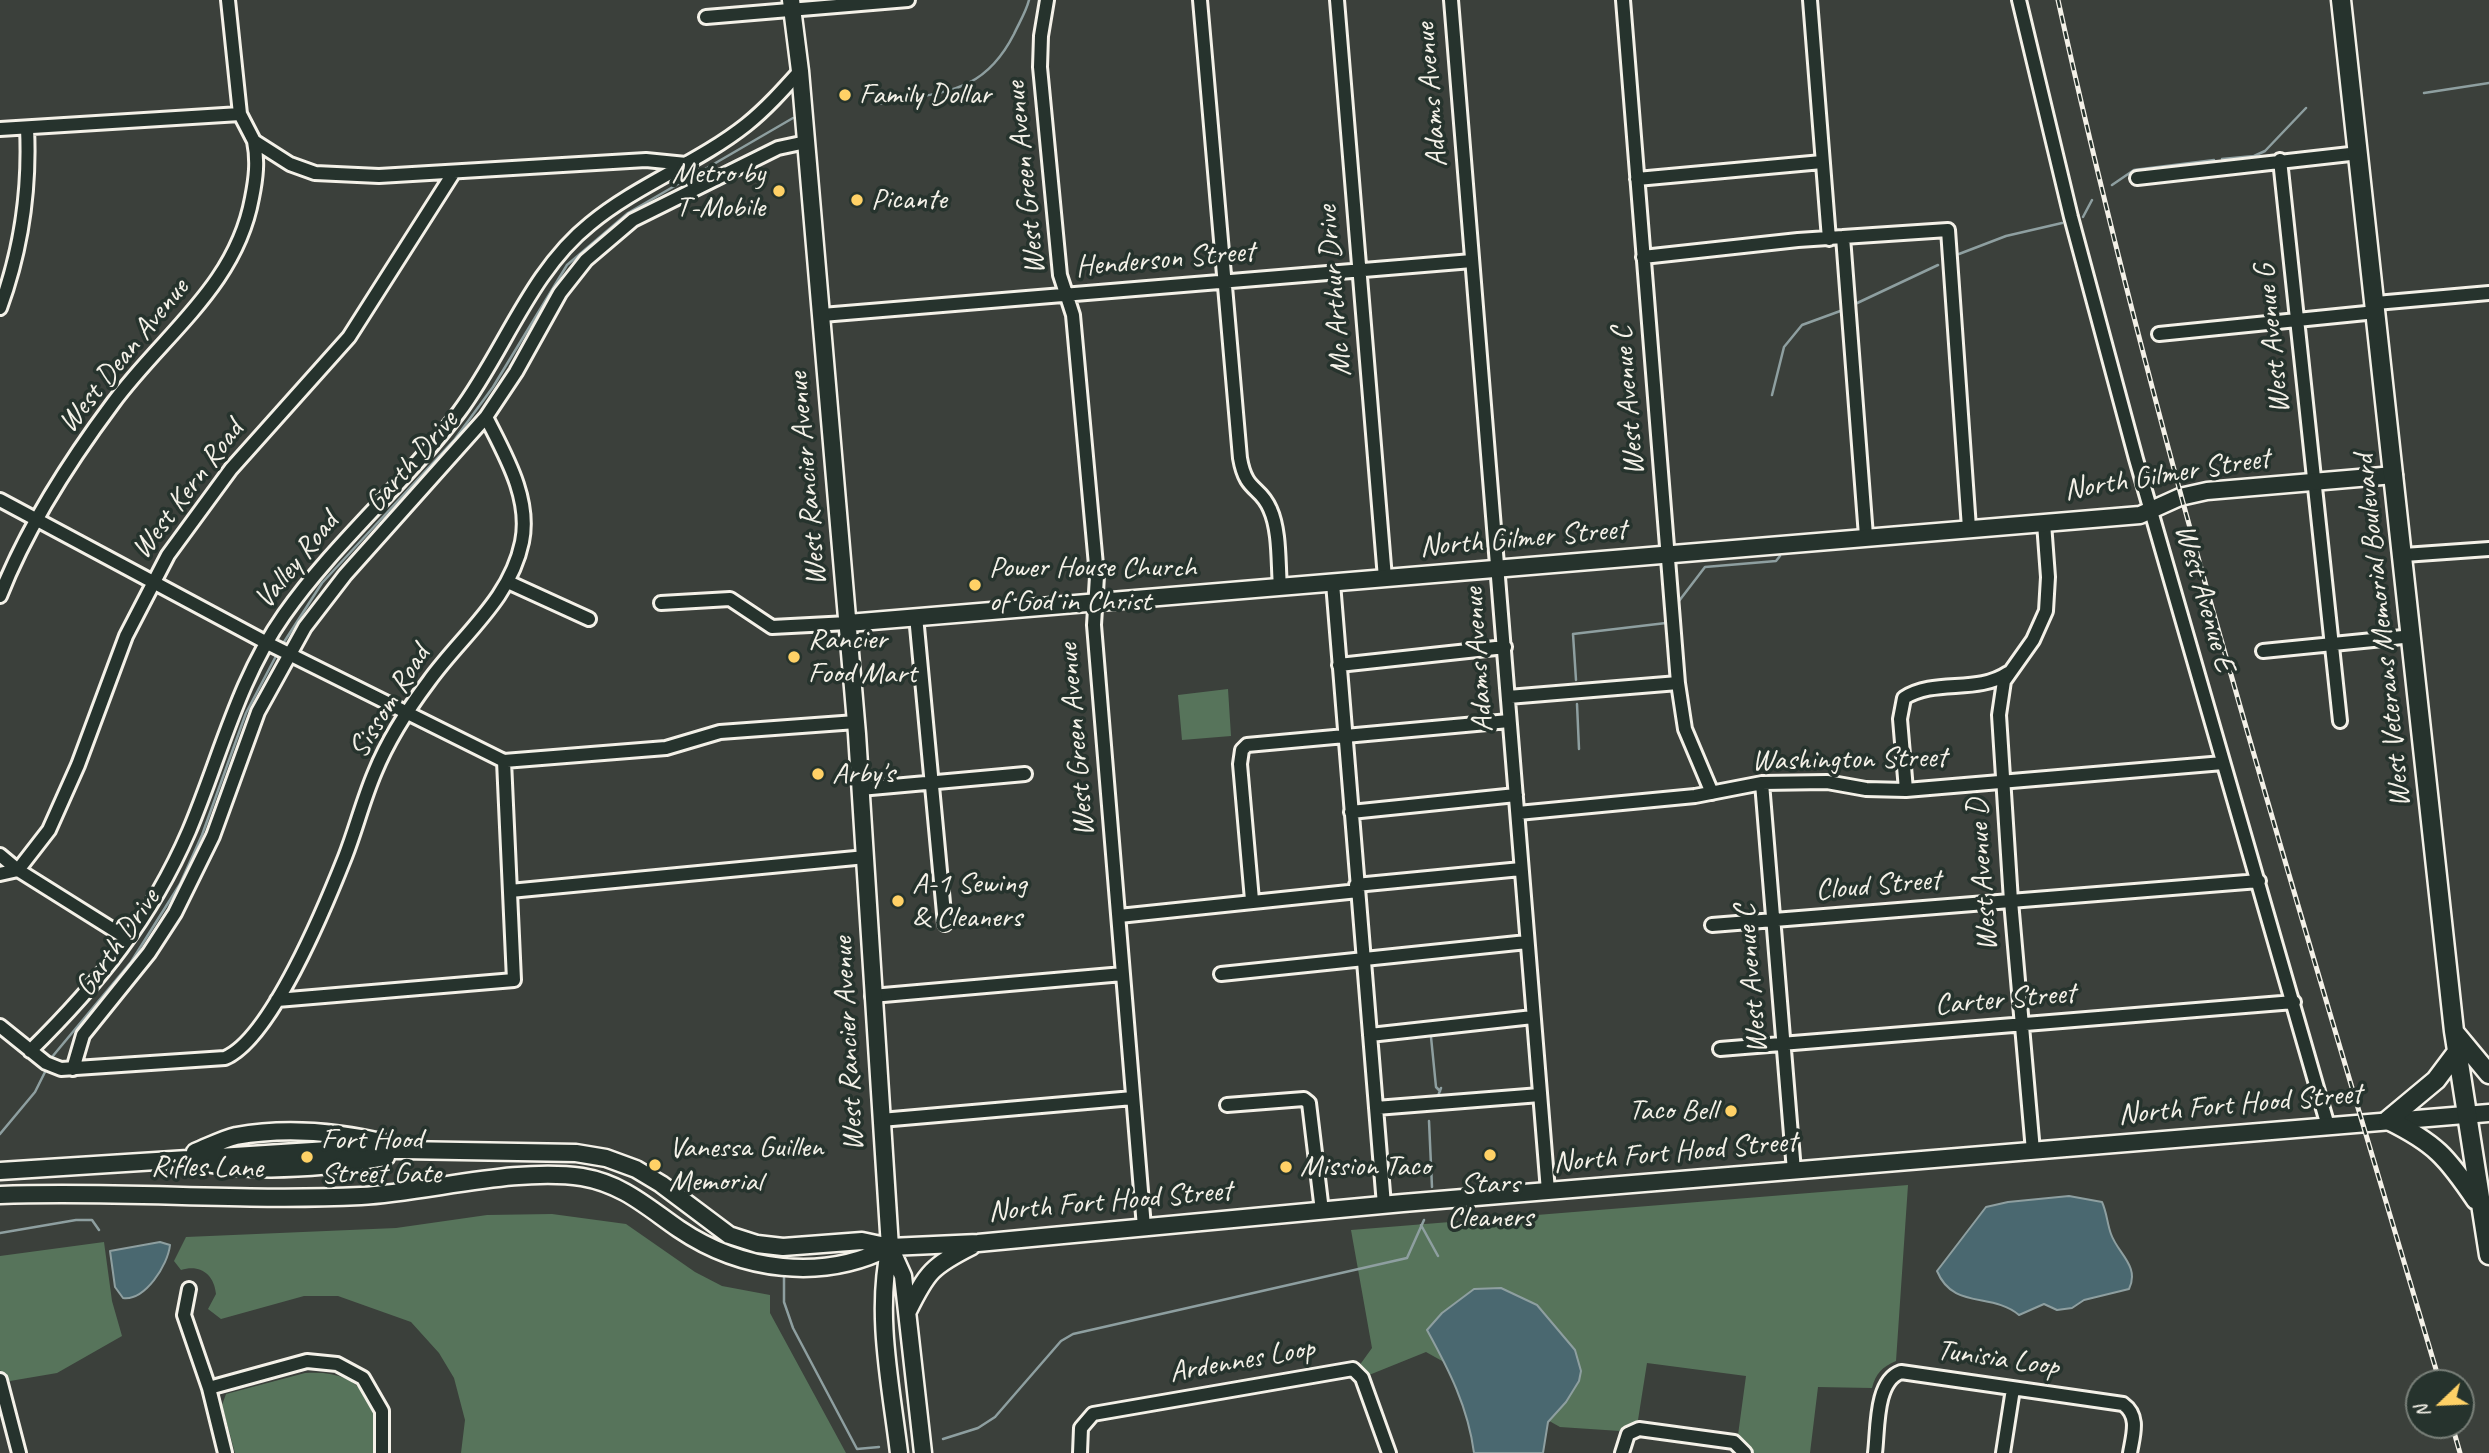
<!DOCTYPE html>
<html>
<head>
<meta charset="utf-8">
<style>
	body { margin:0 }
	#map { position:relative; width:2489px; height:1453px; overflow:hidden; background:#3b403b; font-family:Caveat,sans-serif }
	canvas { display:block }
	.north { position:absolute; left:2405px; top:1369px; width:70px; height:70px; box-sizing:border-box; background:#26332d; border:2px solid #787f78; border-radius:50%; rotate:247deg; font-size:19px; font-weight:700; line-height:28px; text-align:center; color:#f4f1e8 }
	.north::after { content:''; display:block; margin:auto; width:24px; height:32px; background:#ffd166; clip-path:polygon(50% 0,100% 100%,50% 72%,0 100%) }
</style>
</head>
<body>
<div id="map">
<canvas width="2489" height="1453"></canvas>
<div class="north">N</div>
</div>
<script>
const c = document.querySelector('canvas').getContext('2d');
c.lineJoin = 'round';
function paint(path, color) {
  c.fillStyle = color;
  c.fill(path, 'evenodd');
}
function stroke(path, color, width, dash) {
  c.strokeStyle = color;
  c.lineWidth = width;
  c.lineCap = dash ? 'butt' : 'round';
  c.setLineDash(dash || []);
  c.stroke(path);
}
function label(font, color, halo, rows, align = 'center') {
  c.font = font + ' Caveat,sans-serif';
  c.lineWidth = 7;
  c.setLineDash([]);
  c.textBaseline = 'middle';
  c.strokeStyle = halo;
  c.fillStyle = color;
  for (const [text, x, y, turn = 0] of rows) {
    c.save();
    c.translate(x, y);
    c.rotate((+turn || 0) * Math.PI / 180);
    c.textAlign = isNaN(turn) ? turn : align;
    if (halo) c.strokeText(text, 0, 0);
    c.fillText(text, 0, 0);
    c.restore();
  }
}
paint(new Path2D(`
	M1228,689L1231,736L1182,740L1178,695Z
	M1908,1185L1896,1361C1882,1367 1876,1373 1872,1388L1818,1387L1810,1453H1754L1738,1435L1746,1376L1647,1363L1638,1420L1620,1431L1560,1427L1426,1352L1369,1375L1359,1366L1372,1348L1351,1230Z
	M552,1214L626,1224L695,1272L722,1286L770,1295V1313L846,1453H461L465,1420L454,1378L439,1353L411,1322L338,1296H304L221,1319L208,1309L216,1294C214,1274 200,1264 181,1270L174,1261L186,1237L396,1228L487,1215Z
	M104,1242L112,1301L122,1336L57,1373L10,1381L0,1370V1256Z
	M305,1373C362,1369 379,1401 376,1453H235L222,1405L226,1394Z`), '#57745b');
const water = new Path2D(`
	M2069,1196L2102,1202C2107,1213 2107,1223 2111,1234C2118,1254 2140,1266 2129,1289L2084,1300L2072,1308L2057,1310L2044,1304L2019,1315C1992,1292 1953,1310 1937,1271L1986,1207L2008,1202Z
	M160,1242L170,1245C168,1265 145,1301 123,1298L115,1287L110,1251Z
	M1501,1288L1537,1305L1575,1350L1581,1371L1579,1381L1566,1402L1548,1422L1543,1453H1474C1468,1407 1449,1370 1427,1330L1442,1313L1474,1289Z`);
paint(water, '#4a6870');
stroke(water, '#8e9fa0', 2);
stroke(new Path2D(`
	M2424,93L2489,83
	M878,104C940,91 982,97 1014,34C1019,23 1026,12 1029,0
	M2222,159L2254,156L2265,151L2306,108
	M700,172L793,118
	M2112,185L2134,170L2214,160
	M2083,217L2092,200
	M1959,254L2006,236L2062,223
	M1853,305L1938,265
	M1772,395L1784,347L1802,325L1843,310
	M1679,601L1705,567L1776,561L1780,556
	M284,642L322,583L455,439L493,387L567,265L628,213L685,180
	M1576,680L1573,634L1666,623
	M1577,704L1579,749
	M1431,1037L1436,1087L1440,1091
	M52,1057L131,962L180,884L202,835L246,713L276,656
	M1438,1096L1441,1088
	M1429,1121L1432,1187
	M0,1134L35,1092L45,1072
	M1421,1225L1438,1256
	M0,1233L76,1220H92L99,1230
	M784,1273V1302L793,1328L857,1449L879,1447
	M943,1439L978,1428L995,1417L1061,1341L1073,1334L1407,1258L1424,1220`), '#8e9fa0', 2.5);
const street = new Path2D(`
	M228,0L240,114L254,141L290,164L315,173L379,176L646,160L686,164L699,187
	M1047,0L1041,36L1040,67L1060,275L1073,315L1097,576L1094,625L1144,1227
	M1200,0L1240,458C1246,493 1260,485 1270,509C1280,531 1278,563 1280,587
	M1337,0L1385,578
	M1451,0L1548,1191
	M1623,0L1678,683L1685,729L1712,793
	M1810,0L1829,239
	M2019,0L2071,217L2136,459L2328,1126
	M706,17L908,0
	M0,129L240,114
	M2280,160L2340,721
	M2137,178L2359,153
	M1637,179L1822,162
	M1843,237L1866,536
	M1643,257L1798,240L1948,230L1969,528
	M2376,303L2489,293
	M0,308C22,248 30,191 27,128
	M822,315L1472,261
	M2159,334L2376,312
	M0,500L267,643L504,761
	M2404,555L2489,549
	M508,582L589,619
	M1333,583L1384,1205
	M0,596C27,527 69,462 113,403C163,335 236,286 252,198C256,178 258,161 254,141
	M661,603L730,599L772,627L848,623
	M916,616L945,924
	M2263,651L2413,636
	M1339,665L1505,647
	M1508,697L1678,683
	M504,761L666,748L720,732L856,722
	M1762,783L1794,1171
	M860,789L1025,774
	M1906,790L1900,719L1904,698C1935,678 1977,694 2008,673
	M1351,812L1516,795
	M1518,813L1695,796L1762,783L1827,782L1866,789L1906,790L2223,763
	M0,855L18,870L128,939
	M0,874L18,870L49,830L78,765L126,636L168,555L231,469L349,337L454,172
	M1356,885L1521,869
	M510,891L866,857
	M1252,900L1240,764L1242,750L1247,745L1509,721
	M1119,916L1358,891
	M1712,925L2259,881
	M1221,974L1527,942
	M872,996L1123,974
	M277,1000L514,980L504,761
	M0,1026L46,1063L61,1069L225,1058C271,1039 326,905 345,857C356,829 363,800 375,772C388,740 408,709 429,681C462,635 510,600 522,542C531,498 505,455 486,417
	M1370,1035L1533,1017
	M1720,1049L2294,1002
	M30,1051C98,984 151,919 189,831C220,758 238,680 284,615C336,541 405,484 459,412C504,352 530,272 590,224C637,185 698,163 746,125C766,109 783,90 800,71
	M73,1069L83,1035L149,953L175,913L213,836L258,712L305,627L345,575L486,417L516,372L560,293L586,260L633,220L778,148L806,142
	M1227,1105L1304,1099L1309,1103L1322,1211
	M1376,1108L1540,1095
	M881,1120L1133,1098
	M2033,1151L2011,901L1999,715L2004,681L2033,640L2046,611L2048,577L2044,523
	M189,1289L184,1315L209,1388L225,1453
	M0,1380L19,1453
	M209,1388L307,1361L337,1364L363,1378L382,1411V1453
	M1080,1453L1081,1428L1093,1414L1353,1369L1362,1378L1389,1453
	M1622,1453L1628,1434L1639,1429L1734,1442L1745,1453
	M1875,1453C1878,1430 1875,1381 1901,1372L2123,1404C2140,1416 2133,1435 2130,1453
	M2003,1453L2013,1389`);
const secondary = new Path2D(`
	M791,0L800,71L857,734L890,1247C875,1314 891,1386 899,1453
	M848,623L2140,515L2180,497L2207,491L2394,475
	M195,1152C208,1147 223,1139 236,1136C286,1127 340,1132 389,1144
	M200,1162C260,1174 325,1168 386,1157
	M0,1171L344,1149L576,1153L606,1158L636,1169L661,1184L729,1235L757,1244L783,1247L862,1241L890,1247L978,1243L1403,1203L2489,1113
	M0,1195C120,1190 240,1202 361,1196C429,1192 516,1167 582,1177C623,1184 647,1207 679,1229C741,1271 822,1282 890,1247
	M890,1247L903,1276L923,1453
	M908,1311C927,1272 932,1266 972,1246`);
const primary = new Path2D(`
	M2341,0L2454,1031L2489,1255
	M2455,1033L2489,1074
	M2457,1052L2436,1080L2388,1120C2435,1143 2447,1157 2476,1200`);
stroke(street, '#f4f1e8', 18);
stroke(secondary, '#f4f1e8', 21);
stroke(primary, '#f4f1e8', 23);
stroke(street, '#26332d', 12);
stroke(secondary, '#26332d', 16);
stroke(primary, '#26332d', 18);
const rail = new Path2D(`
	M2058,0C2161,467 2304,924 2440,1383
	M2452,1425L2460,1453`);
stroke(rail, '#f4f1e8', 5);
stroke(rail, '#26332d', 2.5, [8]);
for (const [x, y, r, color] of [
	[845,95,7,"#ffd166"],
	[779,191,7,"#ffd166"],
	[857,200,7,"#ffd166"],
	[975,585,7,"#ffd166"],
	[794,657,7,"#ffd166"],
	[818,774,7,"#ffd166"],
	[898,901,7,"#ffd166"],
	[1731,1111,7,"#ffd166"],
	[1490,1155,7,"#ffd166"],
	[307,1157,7,"#ffd166"],
	[655,1165,7,"#ffd166"],
	[1286,1167,7,"#ffd166"]
]) {
  const dot = new Path2D();
  dot.arc(x, y, r, 0, 2 * Math.PI);
  c.fillStyle = color;
  c.fill(dot);
  stroke(dot, '#26332d', 2.5);
}
label('30px', '#f4f1e8', '#26332d', [
	["Family Dollar",859,95],
	["Metro by",765,174,"right"],
	["T-Mobile",765,208,"right"],
	["Picante",871,200],
	["Power House Church",989,568],
	["of God in Christ",989,602],
	["Rancier",808,640],
	["Food Mart",808,674],
	["Arby's",832,774],
	["A-1 Sewing",912,884],
	["& Cleaners",912,918],
	["Taco Bell",1717,1111,"right"],
	["Fort Hood",321,1140],
	["Street Gate",321,1174],
	["Vanessa Guillen",669,1148],
	["Memorial",669,1182],
	["Mission Taco",1300,1167],
	["Stars",1490,1184,"center"],
	["Cleaners",1490,1218,"center"]
], 'left');
label('30px', '#f4f1e8', '#26332d', [
	["Adams Avenue",1432,95,-95],
	["West Green Avenue",1026,178,-96],
	["Henderson Street",1165,260,-5],
	["Mc Arthur Drive",1335,291,-95],
	["West Avenue G",2273,339,-96],
	["West Dean Avenue",124,356,-51],
	["West Avenue C",1629,401,-95],
	["Garth Drive",412,462,-49],
	["North Gilmer Street",2167,475,-9],
	["West Rancier Avenue",808,479,-95],
	["West Kern Road",188,490,-53],
	["North Gilmer Street",1523,539,-5],
	["Valley Road",297,561,-51],
	["West Avenue E",2204,598,74],
	["West Veterans Memorial Boulevard",2383,631,-96],
	["Adams Avenue",1479,660,-94],
	["Sissom Road",390,702,-58],
	["West Green Avenue",1077,740,-95],
	["Washington Street",1849,760,-1],
	["West Avenue D",1983,875,-94],
	["Cloud Street",1878,886,-5],
	["Garth Drive",118,943,-55],
	["West Avenue C",1752,979,-95],
	["Carter Street",2005,1000,-5],
	["West Rancier Avenue",849,1044,-93],
	["North Fort Hood Street",2240,1105,-5],
	["North Fort Hood Street",1675,1153,-5],
	["Rifles Lane",207,1168,1],
	["North Fort Hood Street",1110,1202,-5],
	["Tunisia Loop",1998,1359,8],
	["Ardennes Loop",1242,1361,-10]
]);
</script>
</body>
</html>
